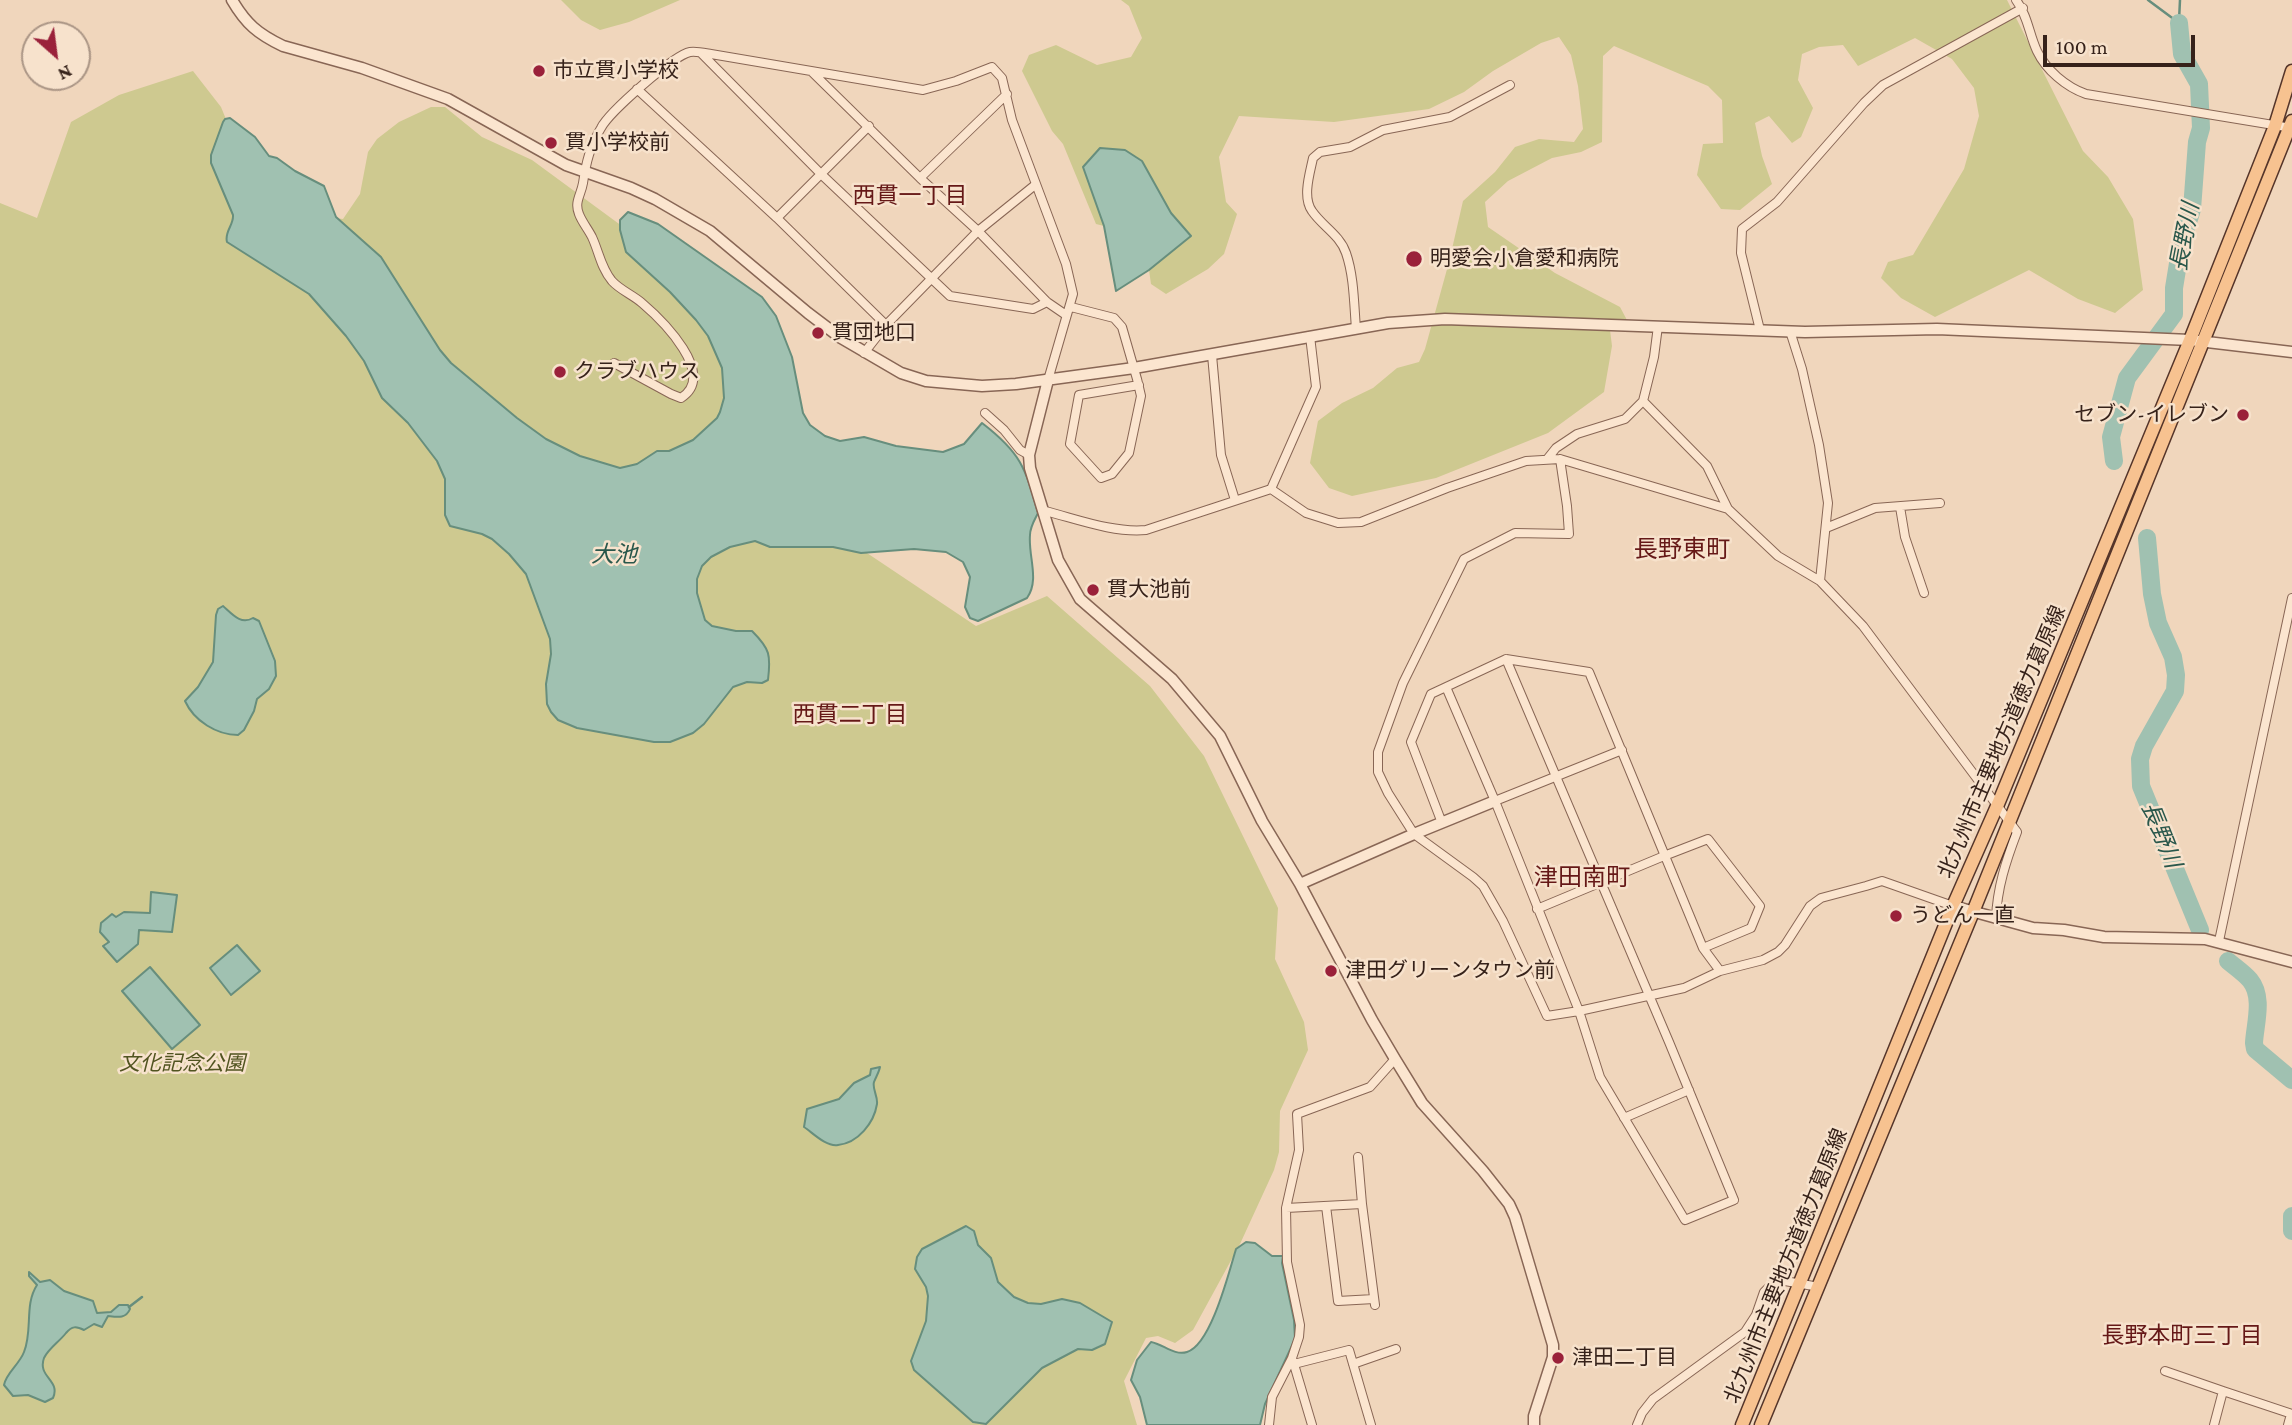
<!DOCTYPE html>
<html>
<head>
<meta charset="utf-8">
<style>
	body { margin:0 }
	#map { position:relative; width:2292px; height:1425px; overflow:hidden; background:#f0d6bc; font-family:"Crimson Pro",serif }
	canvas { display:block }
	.north { position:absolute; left:21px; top:21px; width:70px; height:70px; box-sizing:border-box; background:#f7e2cc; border:2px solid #aa9585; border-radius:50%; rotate:152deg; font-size:19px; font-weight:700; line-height:28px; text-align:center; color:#36221a }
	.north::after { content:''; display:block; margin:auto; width:24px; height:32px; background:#9a213a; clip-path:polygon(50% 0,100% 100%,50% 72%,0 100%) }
	.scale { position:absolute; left:2043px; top:35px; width:152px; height:32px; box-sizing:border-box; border:4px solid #36221a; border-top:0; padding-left:9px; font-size:21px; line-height:24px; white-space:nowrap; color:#36221a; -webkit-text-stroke:5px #f7e2cc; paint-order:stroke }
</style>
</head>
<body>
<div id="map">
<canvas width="2292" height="1425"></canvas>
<div class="north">N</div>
<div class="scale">100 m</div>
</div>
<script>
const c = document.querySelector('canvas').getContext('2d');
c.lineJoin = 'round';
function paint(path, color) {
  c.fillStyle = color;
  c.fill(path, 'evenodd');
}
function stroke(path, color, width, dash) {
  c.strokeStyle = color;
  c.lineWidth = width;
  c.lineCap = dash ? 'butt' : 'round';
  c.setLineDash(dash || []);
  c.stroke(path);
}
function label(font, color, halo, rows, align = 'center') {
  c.font = font + ' "Crimson Pro","Noto Sans JP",serif';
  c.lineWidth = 5;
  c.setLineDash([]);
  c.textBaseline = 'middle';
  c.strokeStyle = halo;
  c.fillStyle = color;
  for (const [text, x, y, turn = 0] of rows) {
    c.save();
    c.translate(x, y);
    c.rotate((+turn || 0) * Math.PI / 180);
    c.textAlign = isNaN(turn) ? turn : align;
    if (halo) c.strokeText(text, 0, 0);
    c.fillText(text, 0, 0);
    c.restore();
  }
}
paint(new Path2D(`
	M561,0H680L629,22L600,30L581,20Z
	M1121,0H2007L2083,151L2108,177L2133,219L2143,290L2115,313L2078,299L2029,270L1935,317L1901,298L1881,278L1888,262L1913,255L1964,169L1979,116L1974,88L1952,59L1915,38L1858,66L1843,45L1819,47L1802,54L1798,80L1813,108L1801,137L1792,143L1769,116L1755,123L1762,156L1772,184L1740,210L1721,209L1697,175L1703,144L1723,143L1722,100L1708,86L1614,46L1603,56L1602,142L1581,152L1552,158L1508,181L1485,202L1488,227L1555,273L1620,307L1628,322L1610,330L1612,346L1604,392L1548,433L1436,478L1352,496L1329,488L1310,463L1318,421L1342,403L1373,388L1397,368L1419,362L1425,349L1449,262L1463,201L1495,172L1515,147L1539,139L1574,142L1583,129L1578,86L1571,55L1559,37L1541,43L1493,71L1464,92L1429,109L1334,122L1239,116L1219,157L1226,202L1237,214L1224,254L1208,269L1166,294L1151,284L1149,270L1191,236L1171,213L1142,161L1083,167L1104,226L1096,224L1063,144L1052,131L1022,71L1029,55L1056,45L1097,65L1131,57L1142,38L1129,6Z
	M193,71L221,107L245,166L326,217L343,219L360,194L368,152L377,139L399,122L431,107H445L482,137L532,160L660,254L726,342L746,472L976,626L1047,596L1150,686L1204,756L1278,908L1275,959L1304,1022L1308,1050L1280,1111L1279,1152L1274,1170L1240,1244L1193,1330L1175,1343L1158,1336L1146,1338L1124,1381L1137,1425H0V203L37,218L71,122L119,95Z`), '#cec990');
const water = new Path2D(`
	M230,118L255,137L269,156L277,158L295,171L324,186L336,217L381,257L440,350L451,363L517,418L546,439L580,456L620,468L637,464L657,451H669L693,440L717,418L720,412L724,398L722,368L708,336L696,320L670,292L626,252L620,230V220L628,212L658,224L762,297L776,316L792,357L803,413L810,425L825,436L840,441L864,437L896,446L943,452L964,444L982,423C1021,453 1025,467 1038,513C1034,521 1030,527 1030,535C1028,556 1040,580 1027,598L978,621L970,618L965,607L970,577L963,562L946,552L914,549L861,553L833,547H770L755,541L730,547L711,557L702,566L697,579V593L705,620L712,626L736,631H752C770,649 771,655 768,680L762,683L747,682L733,687L704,724L693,733L670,742H654L577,728L558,720L551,712L547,704L546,684L551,654L550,639L526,574L509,554L492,539L482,534L450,526L445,515V479L437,461L408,423L382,398L364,361L346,336L309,294L227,242C224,232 234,225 233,215L211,163V155L223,122L225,119Z
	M1100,148L1125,150L1142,161L1171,213L1191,236L1149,270L1116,291L1104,226L1083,167Z
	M223,606C233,615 241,625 253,618L259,621L275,661L276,676L269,689L257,699L254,711L244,730L238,735C217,735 194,721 185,701L198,687L213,662L216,615L218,609Z
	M151,892L177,895L172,932L139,930L138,944L117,962L103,946L109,942L100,932L101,923L112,914L116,917L124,912L150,913Z
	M237,945L260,971L231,995L210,968Z
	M150,967L200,1025L172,1049L122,991Z
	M880,1067C879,1072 876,1077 874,1082C872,1089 878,1096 877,1104C874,1123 858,1143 838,1145C826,1147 813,1133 804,1127L807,1109L839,1099L854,1083L870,1075L871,1069Z
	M966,1226L974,1231L978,1245L991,1258L998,1282L1014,1297L1028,1303L1041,1304L1062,1299L1080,1303L1112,1322L1105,1344L1092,1350L1078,1349L1042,1368L986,1424L973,1422L914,1370L911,1361L926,1321L928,1296L926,1287L915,1269L917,1257L922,1249Z
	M1246,1242L1255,1243L1272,1256H1283L1282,1263L1294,1320L1295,1339L1265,1404L1260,1425H1147L1140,1397L1131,1380L1137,1360L1151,1342C1163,1344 1174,1356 1187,1352C1211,1345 1229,1272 1236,1249Z
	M29,1272L40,1282L50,1280L64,1291L93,1301L97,1313L111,1312L119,1305H128L130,1309C126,1319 117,1317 108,1316L102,1327L94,1324L84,1330C76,1326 72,1326 66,1333C59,1342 49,1348 44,1358C37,1377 61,1380 53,1398L45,1402L28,1395L13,1396L4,1385C6,1373 19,1365 24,1352C33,1330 24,1305 37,1285L29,1276Z`);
paint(water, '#a0c1b1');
stroke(water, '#678e7d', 2);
stroke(new Path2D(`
	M2148,0L2179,23
	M2179,21L2180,0
	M129,1307L142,1297`), '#678e7d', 2.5);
stroke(new Path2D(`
	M2114,461L2111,437L2127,378L2174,314V288L2181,245L2192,209L2197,142L2201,128L2199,84L2182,54L2179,23
	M2147,538L2152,594L2158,623L2173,657L2176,675L2175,691L2144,746L2140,759L2141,786L2200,930
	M2228,961C2235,967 2244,973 2250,980C2264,997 2255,1024 2254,1043L2255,1049L2292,1080
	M2292,1216V1231`), '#a0c1b1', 18);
const minor = new Path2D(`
	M2016,0C2028,16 2029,34 2037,51C2046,70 2066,87 2086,94L2292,128
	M701,53L821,174L950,296L1033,309L1047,302
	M813,73L920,178L978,231L1047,302L1066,315
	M637,89L777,218L886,325
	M920,178L1007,94
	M777,218L869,126
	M1071,307L1114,318L1122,327L1137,379L1141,396L1129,453L1112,474L1101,478L1070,444L1079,395L1139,385
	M1356,329C1354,304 1354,276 1346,253C1340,235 1322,226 1312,211C1302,197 1310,173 1313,158L1320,152L1350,147L1383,130L1450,117L1510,85
	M1760,330L1741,253L1742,229L1777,202L1864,103L1883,85L2023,8
	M1790,331L1802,369L1819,445L1828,503L1820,581
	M864,353L886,325L978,231L1035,185
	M1212,355L1221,455L1235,500
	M614,363L671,394L681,398C718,375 662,320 642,303C633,295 620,290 612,281C601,268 599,252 592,237C588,229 582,222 579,214C574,202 581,195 583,183C586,163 590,146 601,128C609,112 674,55 690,52C696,51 705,53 711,54L923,90L956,81L992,67L1002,78L1012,120L1066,264L1073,294L1048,380
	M1643,401L1707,466L1728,509
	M985,413L1004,430L1020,450L1029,455
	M1548,458L1556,448L1577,434L1625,419L1643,401L1654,357L1658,326
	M1560,459L1567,506L1569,534L1515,533L1464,559L1403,683L1378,752V772L1388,793L1414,834L1473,877L1483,886L1503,921L1547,1016L1579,1011L1684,988L1720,971L1763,960L1778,952L1785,945L1810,906L1821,898L1866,886L1882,881L1953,906
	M1271,489L1306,513L1338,523L1361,522L1447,488L1526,461L1560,459L1728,509L1778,556L1820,581L1863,626L2017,832C2006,861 1997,888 1996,919
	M1900,507L1905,537L1924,593
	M1045,511C1077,519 1113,533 1146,530L1271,489L1316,387L1310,336
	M1826,528L1875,508L1940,503
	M1506,659L1669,1042L1734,1200L1685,1220L1600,1077L1579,1011L1495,801L1446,687L1506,659L1589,672L1703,948L1720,971
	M1495,801L1622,750
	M1442,823L1411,742L1431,694L1446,687
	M1537,909L1664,856L1708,839L1760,906L1751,928L1703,948
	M2219,941L2292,598
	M1624,1118L1689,1090
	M1358,1157L1362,1204
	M1326,1206L1338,1301L1374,1299
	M1286,1208L1362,1204L1375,1305
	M1293,1361L1312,1425
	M1294,1364L1349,1350L1371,1425
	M1353,1364L1396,1349
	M2165,1371L2223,1391L2214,1425
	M2223,1391L2292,1414
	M1269,1425L1272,1397L1292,1358L1299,1337L1300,1325L1287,1262L1286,1208L1299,1150L1297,1114L1370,1087L1395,1059
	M1637,1425L1642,1413L1653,1399L1745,1332L1756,1315L1764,1292L1773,1283L1785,1281L1819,1287
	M2288,1425L2291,1414`);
const tertiary = new Path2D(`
	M232,0C246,24 258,34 283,46L362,68L448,99L566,165L631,188L655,199L710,231L808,313L841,338L901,373L926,381L982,386L1016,384L1134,368L1388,323L1445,319L1805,332L1937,329L2190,340L2292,352
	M1048,380L1029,455L1030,468L1058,560L1080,599L1172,679L1220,736L1262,821L1300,884L1372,1020L1395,1059L1422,1103L1483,1171L1509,1204L1515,1217L1553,1345V1357L1534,1416V1425
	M1300,884L1414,834L1495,801
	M1953,906L2033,928L2064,930L2104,937L2205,939L2292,962`);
const primary = new Path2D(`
	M1742,1425L1953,906L1998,804L2190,340L2275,126L2292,71
	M1761,1425L1973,912L2292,121`);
stroke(minor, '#865', 10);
stroke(tertiary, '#865', 13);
stroke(primary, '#55352a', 15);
stroke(minor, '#fbe5cf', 8);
stroke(tertiary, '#fbe5cf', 10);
stroke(primary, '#f7c290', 12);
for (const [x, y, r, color] of [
	[539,71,7,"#9a213a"],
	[551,143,7,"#9a213a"],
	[1414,259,9,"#9a213a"],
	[818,333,7,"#9a213a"],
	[560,372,7,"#9a213a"],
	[2243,415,7,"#9a213a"],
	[1093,590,7,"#9a213a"],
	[1896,916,7,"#9a213a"],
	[1331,971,7,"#9a213a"],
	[1558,1358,7,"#9a213a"]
]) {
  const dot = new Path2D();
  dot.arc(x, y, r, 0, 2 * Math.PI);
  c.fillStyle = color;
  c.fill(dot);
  stroke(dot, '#f7e2cc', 2.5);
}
label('21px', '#36221a', '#f7e2cc', [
	["市立貫小学校",553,71],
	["貫小学校前",565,143],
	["明愛会小倉愛和病院",1430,259],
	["貫団地口",832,333],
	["クラブハウス",574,372],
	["セブン-イレブン",2229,415,"right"],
	["貫大池前",1107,590],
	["うどん一直",1910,916],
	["津田グリーンタウン前",1345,971],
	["津田二丁目",1572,1358]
], 'left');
label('21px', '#36221a', '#f7e2cc', [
	["北九州市主要地方道徳力葛原線",2002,742,-67],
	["北九州市主要地方道徳力葛原線",1786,1266,-68]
]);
label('italic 21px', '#515420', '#f7e2cc', [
	["文化記念公園",182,1064]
]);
label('23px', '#651817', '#f7e2cc', [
	["西貫一丁目",910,196],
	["西貫二丁目",850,715],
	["長野本町三丁目",2182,1336]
]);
label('italic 23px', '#29574b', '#f7e2cc', [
	["長野川",2185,237,-79],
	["大池",614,555],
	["長野川",2161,835,68]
]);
label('24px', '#651817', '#f7e2cc', [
	["長野東町",1682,550],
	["津田南町",1582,878]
]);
</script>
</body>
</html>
